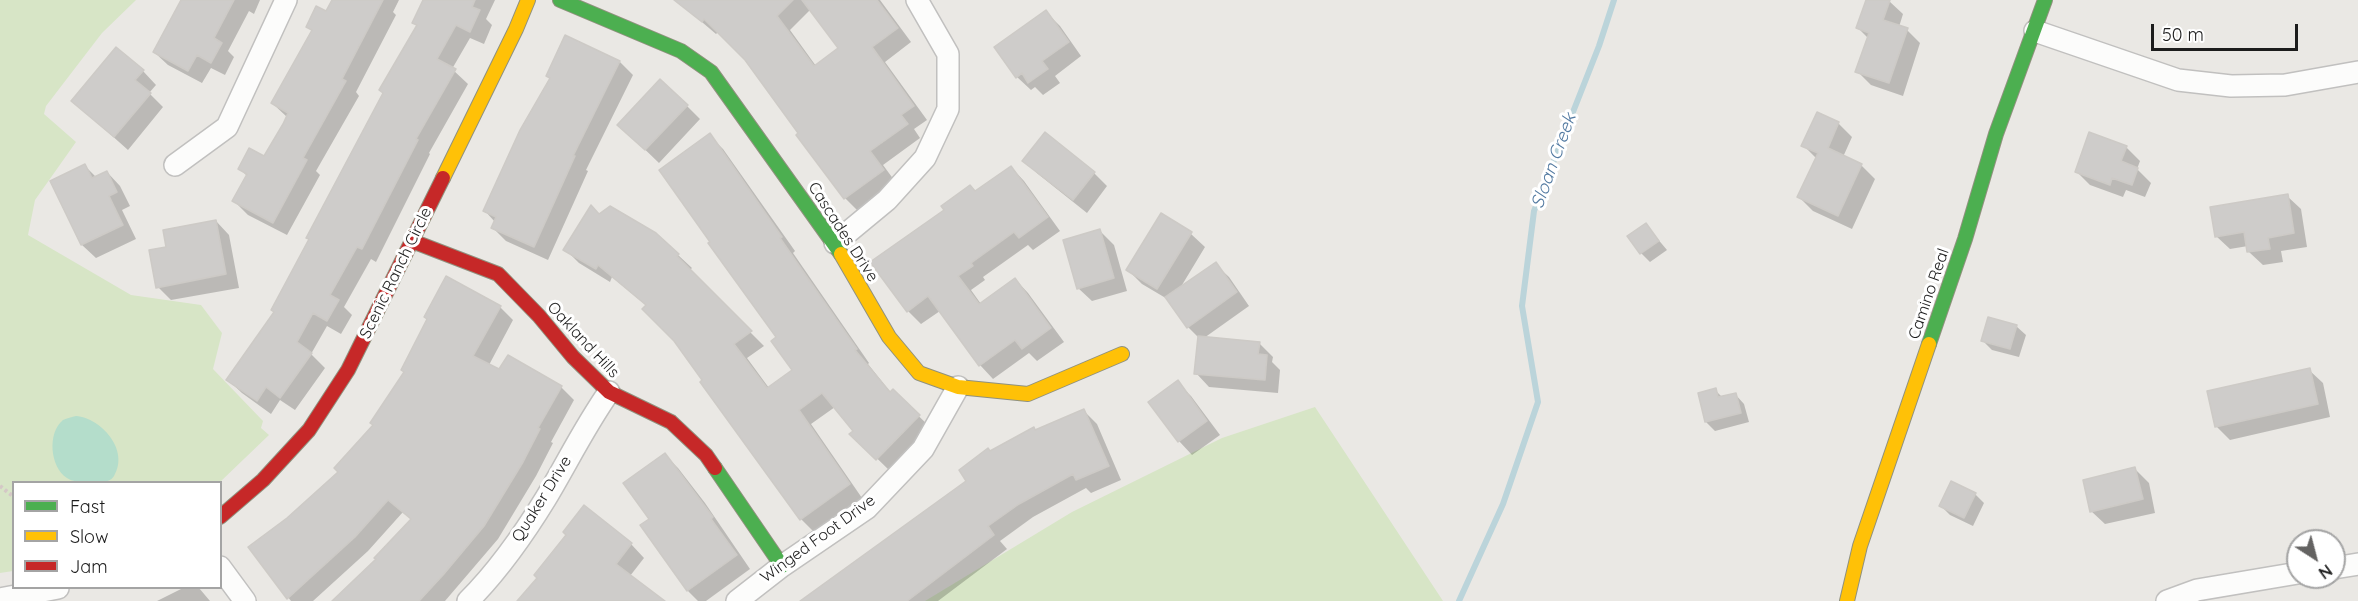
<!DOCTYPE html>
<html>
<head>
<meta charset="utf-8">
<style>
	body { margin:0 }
	#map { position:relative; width:2358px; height:601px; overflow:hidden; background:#eae8e4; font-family:Quicksand,sans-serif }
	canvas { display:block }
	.legend { position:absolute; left:12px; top:481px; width:210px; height:108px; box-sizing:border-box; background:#fff; border:2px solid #a4a4a4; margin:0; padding:8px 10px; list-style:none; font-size:18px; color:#1c1c1c }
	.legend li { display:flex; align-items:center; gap:12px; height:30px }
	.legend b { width:30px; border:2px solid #a4a4a4 }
	.north { position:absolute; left:2286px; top:529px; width:60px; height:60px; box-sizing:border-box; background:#fff; border:2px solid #a4a4a4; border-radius:50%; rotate:144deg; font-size:16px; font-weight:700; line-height:24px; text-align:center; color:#1c1c1c }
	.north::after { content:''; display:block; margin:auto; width:21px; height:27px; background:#646362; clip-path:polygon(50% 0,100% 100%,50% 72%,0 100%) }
	.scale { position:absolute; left:2151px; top:24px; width:147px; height:27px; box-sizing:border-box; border:3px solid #1c1c1c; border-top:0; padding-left:8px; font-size:18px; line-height:21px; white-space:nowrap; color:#1c1c1c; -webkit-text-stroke:4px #fff; paint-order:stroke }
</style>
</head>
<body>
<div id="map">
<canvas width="2358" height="601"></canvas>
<ul class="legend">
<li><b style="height:8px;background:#4caf50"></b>Fast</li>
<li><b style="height:8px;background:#ffc107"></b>Slow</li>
<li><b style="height:8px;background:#c62828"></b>Jam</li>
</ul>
<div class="north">N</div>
<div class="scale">50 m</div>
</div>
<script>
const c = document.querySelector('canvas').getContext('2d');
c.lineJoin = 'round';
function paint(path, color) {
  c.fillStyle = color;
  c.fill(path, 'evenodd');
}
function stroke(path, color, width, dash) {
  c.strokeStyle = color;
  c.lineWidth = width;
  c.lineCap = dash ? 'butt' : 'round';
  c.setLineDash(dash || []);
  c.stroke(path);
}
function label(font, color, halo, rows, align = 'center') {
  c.font = font + ' Quicksand,sans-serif';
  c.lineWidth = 6;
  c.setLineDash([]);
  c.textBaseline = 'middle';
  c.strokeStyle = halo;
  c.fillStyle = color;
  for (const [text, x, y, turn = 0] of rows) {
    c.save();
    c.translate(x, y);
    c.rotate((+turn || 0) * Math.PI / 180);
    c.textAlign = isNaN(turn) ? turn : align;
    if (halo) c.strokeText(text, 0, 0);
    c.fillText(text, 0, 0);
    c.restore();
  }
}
paint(new Path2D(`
	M0,0H136L102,33L46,106L44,114L76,142L35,200L28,235L131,295L201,305L222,333L213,369L263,421L261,428L269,435L220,482H14L13,571L0,573Z
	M1315,407L1443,601H925L1072,512L1222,438Z`), '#d7e5c6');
paint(new Path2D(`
	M76,416C101,418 130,450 114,476C110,483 101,482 94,482C84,482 75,483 67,478C50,467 47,433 63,420C67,418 72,417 76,416Z`), '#b4ddcb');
paint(new Path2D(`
	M182,0H260L254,14L249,11L228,51L234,57L225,75L211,68L202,83L168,65L154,52Z
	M334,0H399L393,12L396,15L356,92L359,96L316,171L320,175L287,235L248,215L234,201L248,177L240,169L265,158L287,117L272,103L313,32L307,27L327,13Z
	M424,0H495L486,19L492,25L484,44L470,38L452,69L468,84L429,153L430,154L376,262L371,259L344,307L352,315L341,334L327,326L311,354L325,368L295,410L280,400L271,414L242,393L228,380L275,313L418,26L414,23Z
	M676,0H880L911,42L885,62L927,120L914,129L920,138L883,165L897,184L859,212L845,198L798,135L800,134L746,59L719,31L716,34ZM811,9L840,49L816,66L790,30Z
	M1867,0L1889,1L1903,14L1899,27L1907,30L1920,43L1903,96L1871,85L1857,71L1868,38L1858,28Z
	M1046,12L1060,26L1081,56L1055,76L1060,83L1043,95L1035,87L1031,90L1017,77Z
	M620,62L633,75L586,170L588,171L548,260L506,241L493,228L495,222L485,211L551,79L548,76Z
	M143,71L156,85L149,93L163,107L128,150L73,101Z
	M687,106L700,119L659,163L633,138Z
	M1818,114L1839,124L1852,137L1843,157L1861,165L1875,179L1852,229L1813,211L1799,197L1817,159L1803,145Z
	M709,135L723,149L795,251L793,253L869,363L868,364L891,393L893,391L932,429L891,472L852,434L855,431L835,407L811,424L862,498L815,533L801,519L675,340L647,306L612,277L610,282L579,263L565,249L599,215L678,255L692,268L689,271L764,346L747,358L769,388L794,370L778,337Z
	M2126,147L2140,161L2137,169L2151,183L2145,197L2126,190L2123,197L2090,185L2077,172Z
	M1024,161L1094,173L1107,186L1087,213L1038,174Z
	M85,166L96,177L107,172L120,186L130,206L122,210L136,239L96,258L82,245L52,182Z
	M1011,167L1024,181L1060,231L1033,250L1028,245L983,277L985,280L971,290L981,304L1015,279L1028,293L1064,342L1037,361L1029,353L993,379L980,365L940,311L921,324L908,311L976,193Z
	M2287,196L2301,209L2307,247L2281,251L2283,262L2263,265L2249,252L2248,246L2230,249L2216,236Z
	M1162,216L1191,234L1205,247L1179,290L1215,264L1229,277L1249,306L1204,338L1259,343L1273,357L1272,362L1280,370L1278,393L1209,387L1196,373L1199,338L1188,327L1169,300L1142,284L1128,270Z
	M216,221L229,235L239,288L171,300L158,287L168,249Z
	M1646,225L1667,250L1650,262L1641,253Z
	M1100,231L1114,245L1127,291L1092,301L1078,288Z
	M500,307L513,320L489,365L500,371L561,387L574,400L551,442L553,443L536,476L498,539L445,601H335L378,559L412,520L403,512L368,551L313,601H291L250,548L288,519L340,472Z
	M2016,326L2026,335L2019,357L1992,350L1983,341Z
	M2309,370L2323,383L2330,417L2230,440L2216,426Z
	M1177,382L1191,396L1220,435L1192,455L1179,441Z
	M1715,390L1723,398L1735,394L1744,404L1749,422L1715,431L1706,422L1699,394Z
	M1084,411L1097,424L1121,480L1091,493L1086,488L1033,517L1000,541L1007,549L938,601H802L968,481L991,453Z
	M665,455L678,468L705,503L750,569L706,601H698L688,591L642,525L651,519Z
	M2135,469L2149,483L2155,513L2105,524L2091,511Z
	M1975,494L1984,503L1973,526L1950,515L1941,506Z
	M631,544L644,558L630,576L662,601H520Z
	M183,588H199L210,601H157Z`), '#0003');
stroke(new Path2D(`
	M1459,601L1503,504L1538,402L1522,306L1534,211L1599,46L1614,0`), '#bbd4da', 6);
const building = new Path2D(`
	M181,0H234L214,38L222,43L211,63L197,55L188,71L153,52Z
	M332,0H383L342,79L346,81L303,158L307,160L273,223L232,201L247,174L238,169L249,148L264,156L283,124L288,113L271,103L312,30L306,27L316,6L326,11Z
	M423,0H475L472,7L480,10L470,32L456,25L437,59L456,69L416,139L418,140L362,249L357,247L330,295L339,300L327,321L313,313L297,342L312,353L280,398L266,387L257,401L226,380L274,312L271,310L309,239L306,238L383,93L379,90L417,25L412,23Z
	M674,0H793L777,16L814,66L838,48L802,0H877L898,28L872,47L914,106L901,115L908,124L870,151L884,170L844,199L796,135L798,133L745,60L704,19L702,22Z
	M1866,0H1890L1883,20L1908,28L1889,83L1855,72L1869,33L1856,28Z
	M1046,10L1069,42L1042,61L1048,69L1028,83L1022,73L1016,78L994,47Z
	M565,35L620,61L573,156H575L534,247L491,228L496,217L483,211L520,130L550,78L546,76Z
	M116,47L144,70L135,80L151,93L114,137L71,101Z
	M660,79L688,105L645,150L617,125Z
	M1817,112L1839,122L1828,148L1862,164L1838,216L1797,197L1818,153L1801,146Z
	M1045,132L1095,172L1073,200L1022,161Z
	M2089,132L2127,146L2121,161L2138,168L2132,185L2112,178L2110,185L2075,172Z
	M710,133L782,237L780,238L857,349L855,350L890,392L893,389L920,415L876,460L849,434L853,431L822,393L799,410L850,484L800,520L700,382L702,380L674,341L642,309L646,305L598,265L596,269L563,250L591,205L599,214L610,206L656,233L679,254L677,256L752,331L734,344L767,388L792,370L771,341L776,337L708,243L710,242L659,170Z
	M85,164L92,178L107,171L117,192L109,196L123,225L81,245L50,181Z
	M1011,166L1048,217L1019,238L1014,232L971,263L973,266L958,276L979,304L1015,278L1051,328L1022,349L1015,340L979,366L928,296L907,312L870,262L944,210L941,206L970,185L975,191Z
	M2288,194L2294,233L2268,238L2270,249L2247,252L2244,232L2215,237L2210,207Z
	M1161,213L1192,232L1157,289L1126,270Z
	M216,220L226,274L156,288L149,250L166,247L163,230Z
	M1646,223L1659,241L1640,254L1627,236Z
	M1100,229L1114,278L1077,289L1063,240Z
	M1216,262L1237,292L1187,328L1165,297Z
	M446,276L501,306L473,356L499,369L508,355L562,386L538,428L540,429L523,462L484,526L443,575L419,601H332L376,559L374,558L411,519L388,500L355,537L287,599L248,547L287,518L338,472L334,468L373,425L370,423L404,372L401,370L427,319L424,317Z
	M1988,317L2017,325L2010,349L1981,341Z
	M1198,336L1260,342L1258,354L1267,355L1265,380L1194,374Z
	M2310,368L2318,404L2215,427L2207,391Z
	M1178,380L1207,421L1178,442L1148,402Z
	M1716,388L1718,397L1736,393L1741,413L1705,422L1698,393Z
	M1084,409L1109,466L1076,480L1073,474L1019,504L988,526L994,535L907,601H800L966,481L959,470L988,448L990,451L1034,427L1035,430Z
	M665,453L713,517L711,519L737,555L687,591L640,525L649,519L623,483Z
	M2135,467L2143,499L2090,512L2083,480Z
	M1951,481L1976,493L1964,518L1939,506Z
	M584,505L632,543L616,564L665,601H517L537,578L534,575L566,535L563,532Z`);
paint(building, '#ceccca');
stroke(building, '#cdcac6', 1.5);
const street = new Path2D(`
	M2035,31L2178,80L2231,86L2285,85L2358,72
	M175,165L227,127L286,0
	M835,243L887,200L925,158L948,109V54L917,0
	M220,567L245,601
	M2334,568L2358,564
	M0,599L58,588
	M468,601C498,571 524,534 546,498C567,463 585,426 609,392
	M737,601L782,566L867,508L923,449L958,387
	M2167,601L2197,590L2298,573`);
const fast = new Path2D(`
	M560,0L681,51L711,72L841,254
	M1929,344L1965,239L1996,134L2045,0
	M715,468L782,566`);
const slow = new Path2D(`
	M443,178L516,29L528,0
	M841,254L889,337L919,373L958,387L1028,394L1122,354
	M1847,601L1860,546L1929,344`);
const jam = new Path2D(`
	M412,241L498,274L539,316L573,357L609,392L671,422L706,455L715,468
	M220,517L263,480L309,430L348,370L443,178`);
stroke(street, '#c1c0bf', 24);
stroke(fast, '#90917e', 16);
stroke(slow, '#90917e', 16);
stroke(jam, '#90917e', 16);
stroke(new Path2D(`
	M0,486L14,497`), '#d4c8c6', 4, [3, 3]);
stroke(street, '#fcfcfb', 21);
stroke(fast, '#4caf50', 14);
stroke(slow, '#ffc107', 14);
stroke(jam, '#c62828', 14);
label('16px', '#1c1c1c', '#fff', [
	["Cascades Drive",843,232,57],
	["Scenic Ranch Circle",396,273,-64],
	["Camino Real",1929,294,-71],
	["Oakland Hills",583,340,47],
	["Quaker Drive",542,499,-58],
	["Winged Foot Drive",818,539,-36]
]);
label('italic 18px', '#537aa1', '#fff', [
	["Sloan Creek",1554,161,-70]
]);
</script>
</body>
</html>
